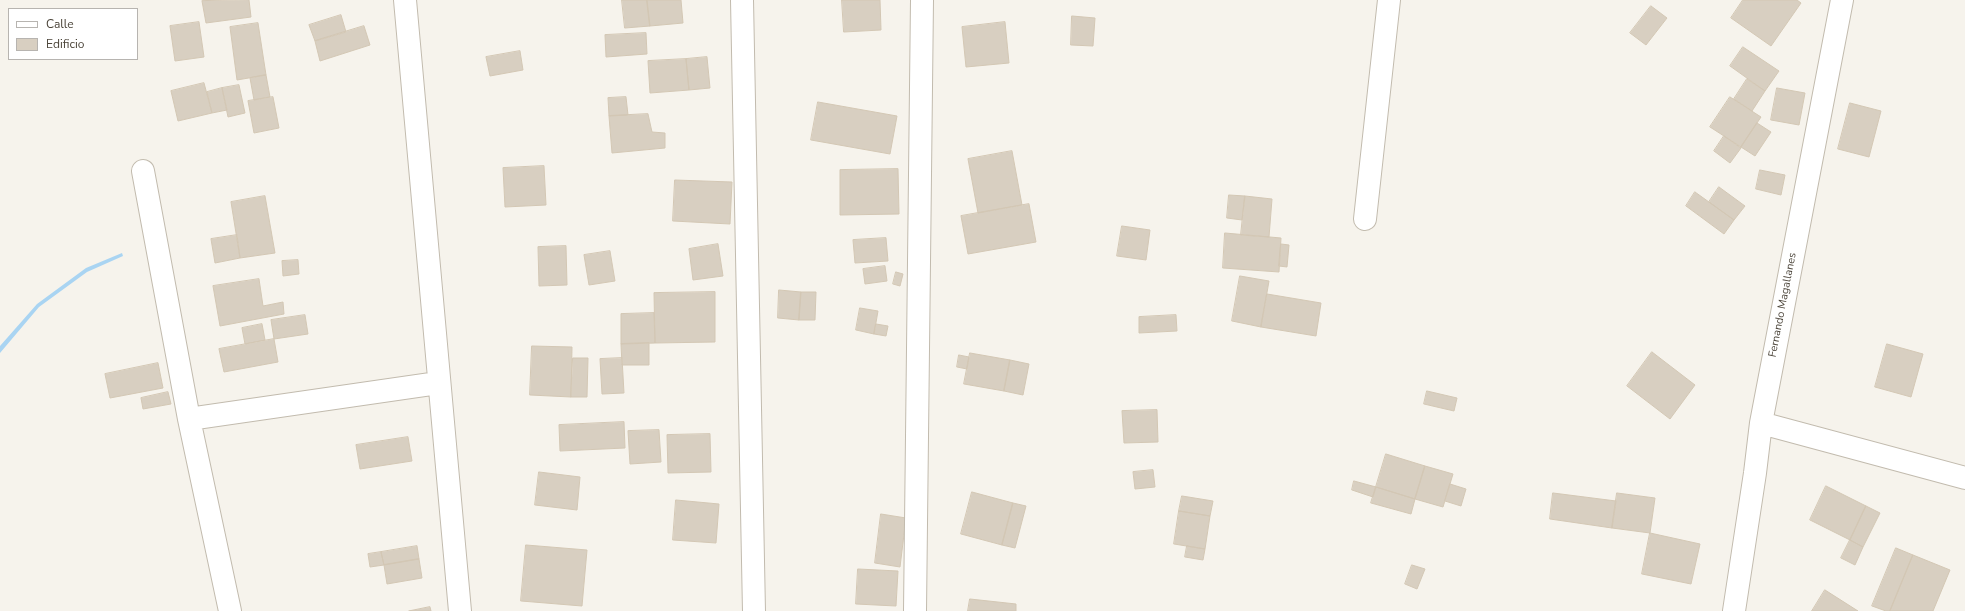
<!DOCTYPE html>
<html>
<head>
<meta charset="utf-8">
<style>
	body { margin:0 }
	#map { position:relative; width:1965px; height:611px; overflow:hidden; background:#f6f3ec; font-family:"Nunito Sans",sans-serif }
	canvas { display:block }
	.legend { position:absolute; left:8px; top:8px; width:130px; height:52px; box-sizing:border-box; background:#fff; border:1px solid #b7b4b0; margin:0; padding:5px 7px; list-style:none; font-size:12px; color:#4b4439 }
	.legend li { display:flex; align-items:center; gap:8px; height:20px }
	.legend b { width:20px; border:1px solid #b7b4b0 }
</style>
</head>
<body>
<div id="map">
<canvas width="1965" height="611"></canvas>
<ul class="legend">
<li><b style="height:5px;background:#fff"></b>Calle</li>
<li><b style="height:11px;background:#d8cfc1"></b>Edificio</li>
</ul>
</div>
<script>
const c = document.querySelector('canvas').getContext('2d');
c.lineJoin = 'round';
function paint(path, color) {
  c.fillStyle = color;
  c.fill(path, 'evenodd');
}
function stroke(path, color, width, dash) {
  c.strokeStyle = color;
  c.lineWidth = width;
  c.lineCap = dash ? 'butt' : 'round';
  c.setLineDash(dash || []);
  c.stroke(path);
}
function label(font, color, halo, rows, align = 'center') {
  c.font = font + ' "Nunito Sans",sans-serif';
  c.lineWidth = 4;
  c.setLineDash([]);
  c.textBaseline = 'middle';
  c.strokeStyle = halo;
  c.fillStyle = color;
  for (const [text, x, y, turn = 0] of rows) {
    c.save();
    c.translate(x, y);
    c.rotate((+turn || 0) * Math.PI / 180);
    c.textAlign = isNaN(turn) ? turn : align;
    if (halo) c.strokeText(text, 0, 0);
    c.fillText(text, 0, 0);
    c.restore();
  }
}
paint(new Path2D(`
	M122,253L123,256L87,272L39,307L0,353V346L37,304L86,268Z`), '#a9d4f2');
const building = new Path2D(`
	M249,0L251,17L206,23L202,1Z
	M622,0H647L650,26L625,28Z
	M647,0H681L683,23L650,26Z
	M842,0H880L881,30L844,32Z
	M1743,0H1797L1801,3L1771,46L1731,18Z
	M1651,6L1667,18L1646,45L1630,33Z
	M341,15L346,32L315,41L309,25Z
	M1072,16L1095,18L1093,46L1071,45Z
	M199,22L204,57L175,61L170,26Z
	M1005,22L1009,63L966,67L962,27Z
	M258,23L266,75L237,80L230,27Z
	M364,26L370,45L320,61L315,41Z
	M646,33L647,54L606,57L605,35Z
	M1743,47L1779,71L1765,91L1730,66Z
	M520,51L523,70L490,76L486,57Z
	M707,57L710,88L689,90L686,59Z
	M686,59L689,90L650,93L648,61Z
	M266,75L270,97L254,100L250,78Z
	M1747,79L1765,91L1752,111L1734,99Z
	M204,83L212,113L178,121L171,91Z
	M239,85L245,113L228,117L222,88Z
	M222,88L227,110L212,113L207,92Z
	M1777,88L1805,93L1799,125L1771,120Z
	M273,97L279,128L254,133L248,101Z
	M626,97L628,115L609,116L608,98Z
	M1730,97L1761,117L1741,147L1710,127Z
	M818,102L897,116L890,154L811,140Z
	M1850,103L1881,111L1869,157L1838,149Z
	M648,114L652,132L665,133V148L612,153L609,116Z
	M1757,123L1771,132L1755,156L1741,147Z
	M1724,136L1741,148L1730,163L1714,151Z
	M1012,151L1022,205L978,213L968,159Z
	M544,166L546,205L505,207L503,168Z
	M898,169L899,214L840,215V170Z
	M1760,170L1785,175L1781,195L1756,189Z
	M675,180L732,182L730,224L673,221Z
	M1719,187L1745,206L1734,220L1709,202Z
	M1695,192L1734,220L1724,234L1686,206Z
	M1229,195L1245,196L1242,220L1227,218Z
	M265,196L275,253L240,258L231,202Z
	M1245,196L1272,199L1269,237L1241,235Z
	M1029,204L1036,242L968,254L961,216Z
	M1122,226L1150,230L1146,260L1117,256Z
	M1225,233L1281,238L1279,272L1223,268Z
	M237,235L240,258L215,263L211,239Z
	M886,238L888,261L855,263L853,240Z
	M718,244L723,276L693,280L689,249Z
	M1281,244L1289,245L1287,267L1279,266Z
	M566,246L567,285L539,286L538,247Z
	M610,251L615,281L589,285L584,255Z
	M298,260L299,274L283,276L282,261Z
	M885,266L887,281L865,284L863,269Z
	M896,272L903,274L900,286L893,284Z
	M1240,276L1269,281L1261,327L1232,321Z
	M259,279L263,306L283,302L284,314L220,326L213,286Z
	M779,290L801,292L799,320L778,318Z
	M715,292V342L655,343L654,293Z
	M801,292H816L815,320H799Z
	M1267,294L1321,303L1316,336L1261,327Z
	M860,308L878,311L874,334L856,330Z
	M654,313L655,343L621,344V314Z
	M305,315L308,334L274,339L271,320Z
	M1176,315L1177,331L1139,333V317Z
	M262,324L265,340L245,344L242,328Z
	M876,324L888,326L886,336L874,334Z
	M274,339L278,362L224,372L219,349Z
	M649,343V365H622L621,344Z
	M1887,344L1923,354L1911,397L1875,387Z
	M532,346L572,347L571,397L530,395Z
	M1652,352L1695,385L1670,419L1627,386Z
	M970,353L1010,360L1004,391L964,384Z
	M959,355L969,357L967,369L957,367Z
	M573,358H588L587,397H571Z
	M622,358L624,393L602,394L600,359Z
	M1010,360L1029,364L1023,395L1004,391Z
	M158,363L163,388L110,398L105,374Z
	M1427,391L1457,398L1454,411L1424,404Z
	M168,392L171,404L143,409L141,398Z
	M1157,410L1158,442L1124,443L1122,411Z
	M624,422L625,448L560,451L559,425Z
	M659,430L661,462L630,464L628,431Z
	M710,434L711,472L668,473L667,435Z
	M408,437L412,461L360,469L356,445Z
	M1386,454L1425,466L1415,499L1376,487Z
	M1425,466L1453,474L1443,507L1415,499Z
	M1153,470L1155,487L1135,489L1133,472Z
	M539,472L580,477L577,510L535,505Z
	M1354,481L1376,487L1373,497L1352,490Z
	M1450,484L1466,489L1461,506L1445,501Z
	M1826,486L1866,506L1850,540L1810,520Z
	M1376,487L1415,499L1411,514L1371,503Z
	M972,492L1013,503L1002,545L961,534Z
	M1553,493L1616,501L1612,528L1550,519Z
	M1617,493L1655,498L1650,533L1612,528Z
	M1182,496L1213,501L1210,516L1179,511Z
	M676,500L719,504L716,543L673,540Z
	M1013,503L1026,506L1015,548L1002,545Z
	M1866,506L1880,513L1863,547L1850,540Z
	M1179,511L1210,516L1205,549L1174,544Z
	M881,514L906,518L900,567L875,563Z
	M1650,533L1700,544L1691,584L1642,574Z
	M1850,540L1863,547L1855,565L1841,558Z
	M526,545L587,550L582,606L521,601Z
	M417,546L419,559L384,565L381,552Z
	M1187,546L1205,549L1203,560L1185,557Z
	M1896,548L1913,555L1890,611H1886L1872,606Z
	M381,552L384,565L370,567L368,554Z
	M1913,555L1950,570L1933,611H1890Z
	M419,559L422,578L387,584L384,565Z
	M1412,565L1425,569L1417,589L1405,584Z
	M858,569L898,571L896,606L856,604Z
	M1825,590L1858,611H1812Z
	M970,599L1016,604V611H968Z
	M430,607L431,611H409Z`);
paint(building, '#d8cfc1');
stroke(building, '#d3c7b4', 1);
const street = new Path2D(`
	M405,0L460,611
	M742,0L754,611
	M143,171L189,419L230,611
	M1365,219L1389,0
	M189,419L438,383
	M1761,423L1965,478
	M915,611L922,0
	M1734,611L1755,473L1761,423L1842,0`);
stroke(street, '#c2bbae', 24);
stroke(street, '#fff', 22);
label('11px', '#4b4439', '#fff', [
	["Fernando Magallanes",1783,305,-79]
]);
</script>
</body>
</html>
